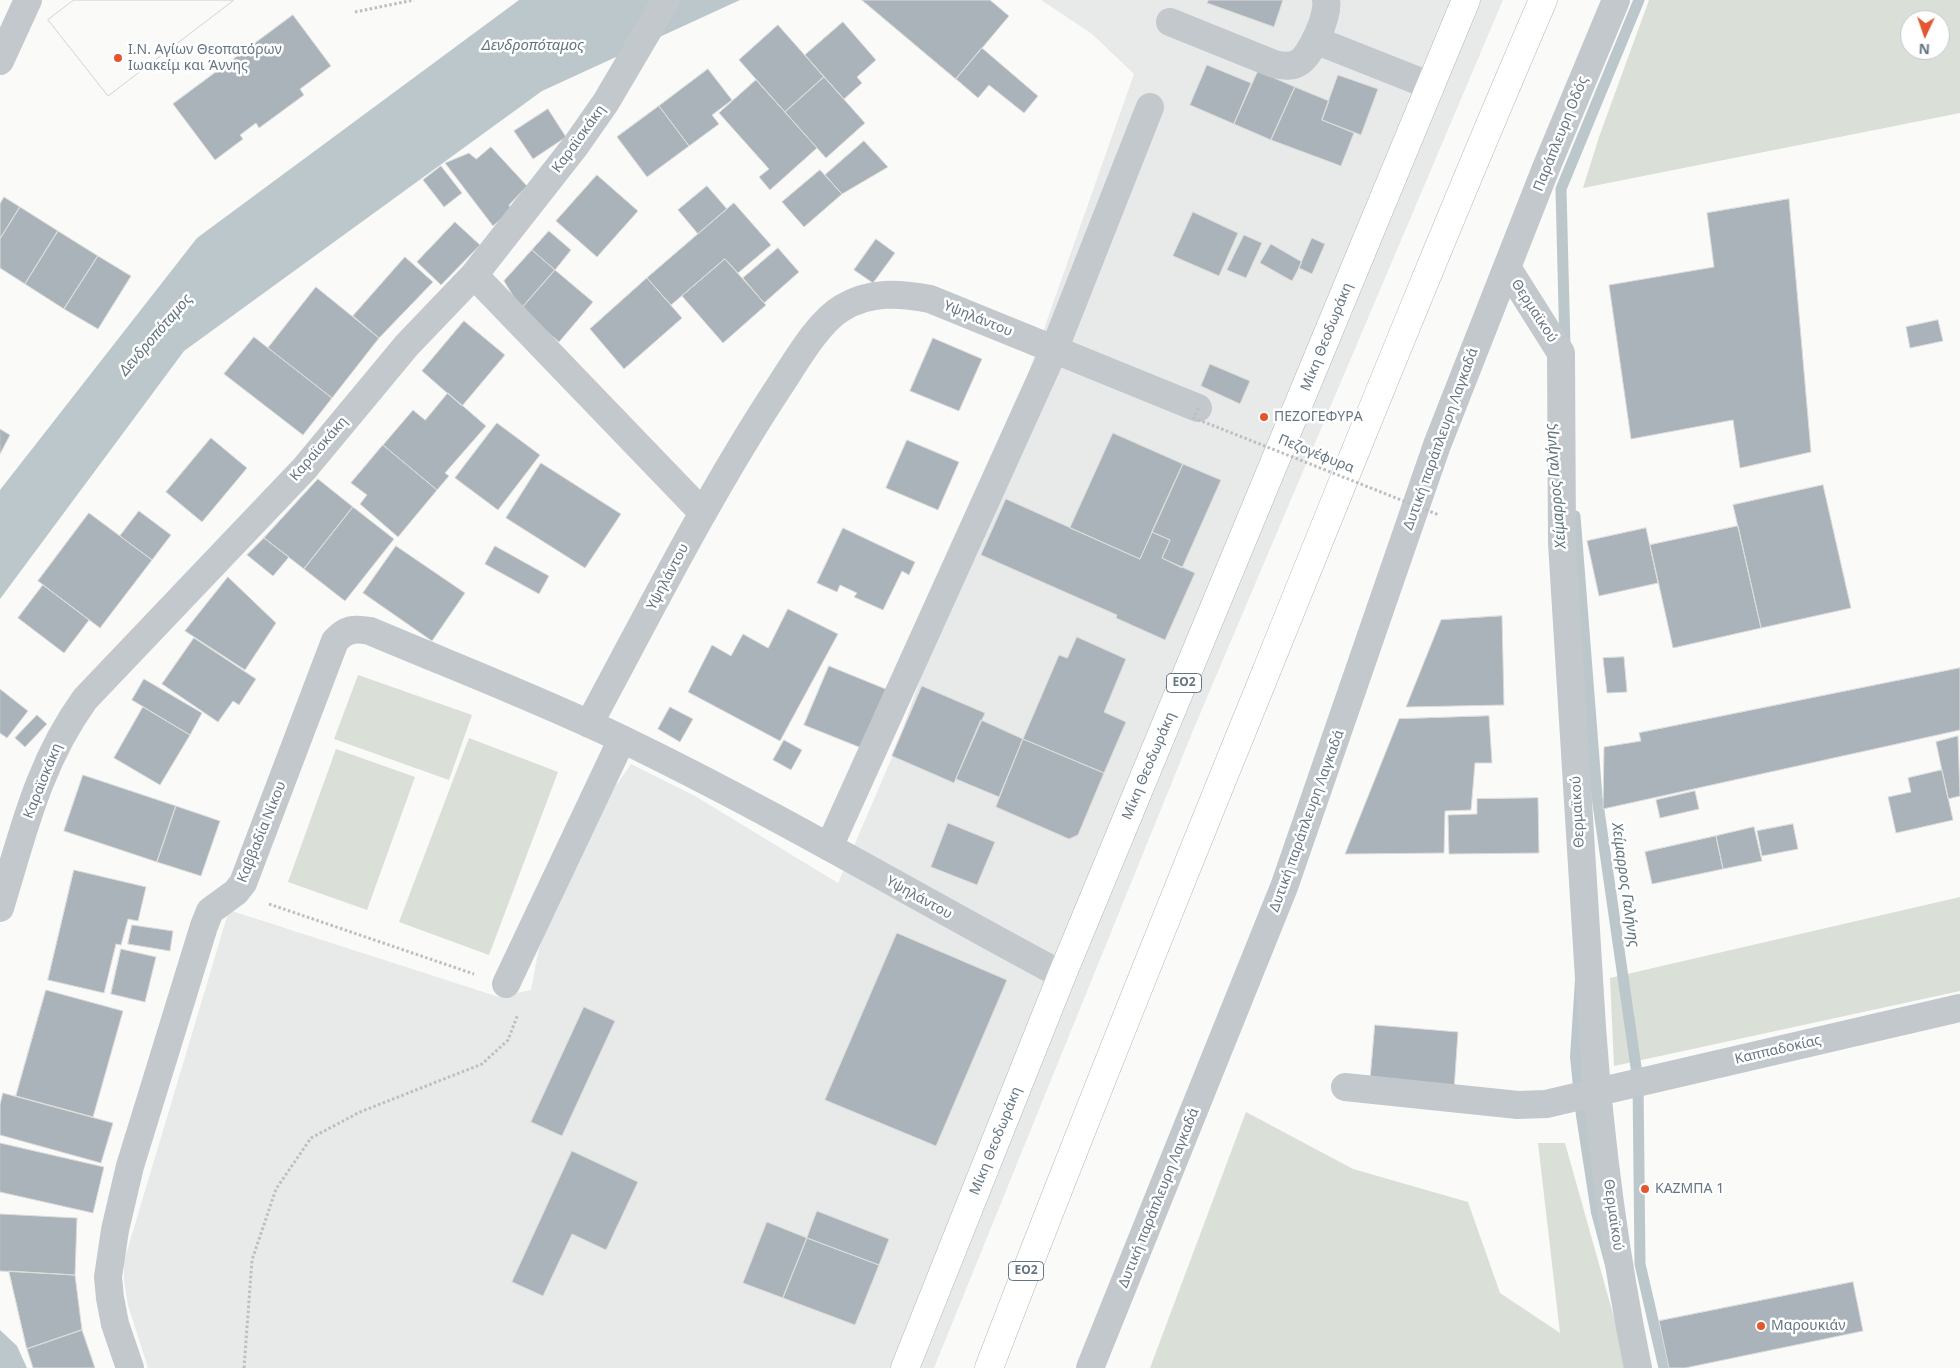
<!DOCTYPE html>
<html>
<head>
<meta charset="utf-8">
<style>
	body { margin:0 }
	#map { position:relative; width:1960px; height:1368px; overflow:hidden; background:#fafaf8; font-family:"Noto Sans",sans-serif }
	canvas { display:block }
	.north { position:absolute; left:1900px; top:10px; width:50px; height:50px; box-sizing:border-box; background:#fff; border:1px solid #c1c8cd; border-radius:50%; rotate:183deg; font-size:14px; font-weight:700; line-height:20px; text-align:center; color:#657683 }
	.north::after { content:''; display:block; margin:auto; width:18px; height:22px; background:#e4572e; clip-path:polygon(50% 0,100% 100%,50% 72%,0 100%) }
</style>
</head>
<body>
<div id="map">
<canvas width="1960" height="1368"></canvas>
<div class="north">N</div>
</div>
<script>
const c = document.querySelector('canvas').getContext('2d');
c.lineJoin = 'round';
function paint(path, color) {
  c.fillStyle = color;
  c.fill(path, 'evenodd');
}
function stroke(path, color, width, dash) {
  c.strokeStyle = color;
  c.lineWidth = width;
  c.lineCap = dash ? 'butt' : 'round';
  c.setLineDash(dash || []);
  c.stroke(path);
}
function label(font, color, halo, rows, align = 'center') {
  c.font = font + ' "Noto Sans",sans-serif';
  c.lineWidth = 5;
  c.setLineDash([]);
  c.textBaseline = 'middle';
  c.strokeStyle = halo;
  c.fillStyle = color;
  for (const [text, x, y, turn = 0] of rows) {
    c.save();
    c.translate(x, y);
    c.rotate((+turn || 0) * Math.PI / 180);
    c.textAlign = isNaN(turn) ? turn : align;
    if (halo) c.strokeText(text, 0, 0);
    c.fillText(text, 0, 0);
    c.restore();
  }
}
paint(new Path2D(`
	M1041,0H1503L1194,728L934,1368H148L128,1305L124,1281V1261L229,910L499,997L531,990L539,948L559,897L610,794L631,764L695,796L838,883L896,748L1134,74L1092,34Z`), '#e8e9e9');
paint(new Path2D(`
	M1649,0H1960V113L1583,188L1599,137ZM1910,20H1940V50H1910Z
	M358,675L472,715L449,780L334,739Z
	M469,738L558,772L489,955L399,922Z
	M336,749L415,777L367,910L288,882Z
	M1960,897V991L1614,1066L1610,978Z
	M1246,1112L1353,1169L1468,1202L1500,1293L1560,1333L1538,1143H1565L1620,1339L1625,1368H1150Z`), '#dadfd7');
paint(new Path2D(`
	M519,0H740L542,91L184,351L0,599V490L197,238Z
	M1578,933L1612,1292L1591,1213L1576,1116L1570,1057Z
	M0,1330L17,1346L27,1368H0Z`), '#bbc7cb');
stroke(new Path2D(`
	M1565,348L1561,189L1639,0
	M1575,516L1597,797L1638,1081L1640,1264L1664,1368`), '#bbc7cb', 11);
const building = new Path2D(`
	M74,0H234L108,96L48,20Z
	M74,0H234L108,96L48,20Z
	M862,0H990L1009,16L956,79Z
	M1209,0H1283L1274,27L1207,3Z
	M293,15L331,66L300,89L304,95L259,128L256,123L240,135L243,139L215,160L173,104Z
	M843,22L876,60L857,77L862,83L844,99L805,55Z
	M778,25L824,77L785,112L739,60Z
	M982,48L1038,96L1024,113L989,85L978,98L956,79Z
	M1207,65L1251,83L1234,124L1190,105Z
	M708,69L732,100L712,115L719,124L689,146L659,106Z
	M1258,71L1295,87L1271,140L1234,124Z
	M1338,75L1378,89L1361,135L1322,120Z
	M824,77L865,123L826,158L785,112Z
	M756,80L817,148L770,190L759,177L769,169L719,113Z
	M1295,87L1329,101L1322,120L1354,133L1341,166L1271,140Z
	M659,106L689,146L647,177L617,137Z
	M548,109L566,137L533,159L514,131Z
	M864,141L888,167L842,194L825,175Z
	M491,147L527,186L509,205L511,210L493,226L445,163L469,153L476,159Z
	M441,166L462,193L444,207L423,180Z
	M820,170L842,194L804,227L782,202Z
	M597,175L638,211L597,257L556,221Z
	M707,186L727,209L698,234L678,210Z
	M4,197L20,207L0,239V204Z
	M1789,199L1811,452L1740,468L1733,420L1631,439L1609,285L1714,267L1707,213Z
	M734,203L771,245L738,273L725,259L671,305L647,278Z
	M20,207L58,231L25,284L0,268V239Z
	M1193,212L1238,233L1219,276L1173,256Z
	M455,222L480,245L441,285L417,262Z
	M58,231L98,256L64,309L25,284Z
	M549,231L571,250L555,270L532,250Z
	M1244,235L1262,243L1246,278L1227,270Z
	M1312,238L1325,244L1312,274L1299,268Z
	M876,239L895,253L873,283L854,270Z
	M1271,244L1302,262L1292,281L1260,263Z
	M778,248L799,272L764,303L743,278Z
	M532,250L555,270L521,309L504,281Z
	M98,256L131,276L98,329L64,309Z
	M405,257L433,282L379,338L353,316Z
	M725,259L766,305L723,343L682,296Z
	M555,270L593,302L559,342L521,309Z
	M647,278L682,318L624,369L590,329Z
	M316,287L379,338L332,398L268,348Z
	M1938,320L1943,341L1910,348L1906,327Z
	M464,321L505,355L462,406L422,371Z
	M254,337L332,398L303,435L224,374Z
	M933,338L982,359L959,411L910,391Z
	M1210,364L1250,381L1240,404L1201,386Z
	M448,393L486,426L445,473L449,476L437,490L383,445L413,410L425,420Z
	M497,423L540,455L498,510L455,478Z
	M0,429L10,435L0,454Z
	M1113,433L1183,464L1140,559L1070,528Z
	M211,438L247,468L202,522L166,492Z
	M907,440L959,462L938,510L886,488Z
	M383,445L437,490L398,537L360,504L367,495L351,483Z
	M541,463L621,514L585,568L506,518Z
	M1183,464L1221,480L1182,568L1162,558L1170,540L1152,532Z
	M318,479L353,507L304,569L264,538Z
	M1823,485L1851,608L1761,628L1733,505Z
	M1006,499L1140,559L1152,532L1170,540L1162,558L1195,573L1165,640L1116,618L1117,615L981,555Z
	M353,507L394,539L345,601L304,569Z
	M139,511L171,535L152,560L120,536Z
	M89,513L152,560L100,628L38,581Z
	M1738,526L1761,628L1673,648L1650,545Z
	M843,528L915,562L909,575L902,571L883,610L854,597L857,593L840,585L837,592L817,583Z
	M1646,528L1658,583L1599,596L1587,541Z
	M264,538L289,557L273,576L247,555Z
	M396,546L465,593L432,641L363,593Z
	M495,546L549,576L539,594L485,564Z
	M228,577L276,623L245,670L185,631Z
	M43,585L89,620L64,653L18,618Z
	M788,609L838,634L780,741L688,692L712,645L731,656L743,634L768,648Z
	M1502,616L1504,705L1406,707L1441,620Z
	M1077,637L1126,659L1104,712L1126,722L1104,773L1023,739L1059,655L1067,658Z
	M194,638L256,679L239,705L233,701L218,722L162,684Z
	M1624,657L1627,692L1607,693L1603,658Z
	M829,666L888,690L864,749L804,725Z
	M1960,668V730L1603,809L1604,747L1641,741L1639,733Z
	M144,679L202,713L190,735L132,700Z
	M922,686L985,713L954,783L892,756Z
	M0,689L28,711L7,738L0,733Z
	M143,707L190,735L160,785L114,758Z
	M670,707L693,719L680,742L658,729Z
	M37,715L47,724L25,747L15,738Z
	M1489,716L1492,763H1475L1471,810L1445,811L1444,853L1345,854L1399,719Z
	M981,720L1023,739L999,797L956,779Z
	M1958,736L1960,796L1948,799L1936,742Z
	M1023,739L1104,773L1078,835L1069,839L996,807Z
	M784,740L802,750L791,770L773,760Z
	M1942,770L1953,820L1896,833L1888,797L1911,792L1908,778Z
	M83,775L176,806L157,862L64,831Z
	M1695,791L1699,809L1660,818L1656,800Z
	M1538,798L1539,853L1449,854L1448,815L1477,814V799Z
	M176,806L220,821L201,876L157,862Z
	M948,823L995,842L977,885L931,867Z
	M1793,824L1798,849L1762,856L1757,831Z
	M1754,827L1762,861L1723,869L1716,836Z
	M1716,836L1723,869L1652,884L1645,852Z
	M74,870L146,887L138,921L128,919L121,945L116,944L104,993L48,980Z
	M132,925L173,931L170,951L128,944Z
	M897,933L1007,980L936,1146L825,1100Z
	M121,949L156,957L145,1002L111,994Z
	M46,990L123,1011L93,1117L16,1096Z
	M584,1007L615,1021L562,1136L531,1122Z
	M1375,1025L1458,1032L1454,1090L1370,1083Z
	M3,1093L113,1123L101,1163L0,1135V1105Z
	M0,1143L104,1167L93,1213L0,1192Z
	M572,1151L638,1182L606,1250L572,1234L543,1296L512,1282Z
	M817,1211L889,1239L879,1265L807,1238Z
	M0,1214L77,1218L75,1275L0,1271Z
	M767,1222L807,1238L783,1298L743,1283Z
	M807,1238L879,1265L855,1325L783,1298Z
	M9,1271L75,1275L82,1330L27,1349Z
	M1853,1282L1863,1331L1685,1368H1669L1659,1321Z
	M82,1330L95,1368H33L27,1349Z`);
paint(building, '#aab3b9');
stroke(building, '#dcdcda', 1);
const highway = new Path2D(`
	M905,1368L1062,975L1466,0
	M989,1368C1078,1135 1172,903 1266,672C1357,447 1447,223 1543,0`);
stroke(highway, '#b4b9bd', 29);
stroke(new Path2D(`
	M355,12L414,0
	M269,904L474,974
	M244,1368L252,1260L276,1189L311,1138L360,1112L482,1064L508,1040L518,1014`), '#bbbfc2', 3, [2.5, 2.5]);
stroke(new Path2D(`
	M1170,22L1274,64C1282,66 1291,67 1298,63C1311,56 1329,15 1326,0
	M1315,40L1431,86
	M0,61L28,0
	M1508,269L1561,353L1562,543L1592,1027C1600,1141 1615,1256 1638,1368
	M474,275L703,513
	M589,724C650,611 708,495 779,387C795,363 818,322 842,308C870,291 899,293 930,299L1198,408
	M829,847L1054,350L1150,107
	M0,908C23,833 38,764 85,699L304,469L407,345L474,275L576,145L606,102L666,0
	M506,984L622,739
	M1345,1087L1518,1105L1546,1104L1960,1008
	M130,1368L115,1324L110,1298L108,1277L115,1230L130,1166L204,926L210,911L236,892L243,883L335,641C346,629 354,628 370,631C455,667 541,700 624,740C773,812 916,897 1062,975
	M1090,1368L1284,887L1437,445L1546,168L1616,0`), '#c3c8cc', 28);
stroke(highway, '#fff', 28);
stroke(new Path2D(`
	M1198,408L1194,418L1439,515`), '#bbbfc2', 3, [2.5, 2.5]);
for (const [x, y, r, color] of [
	[118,58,5,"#e4572e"],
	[1264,417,5,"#e4572e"],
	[1645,1189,5,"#e4572e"],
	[1761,1326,5,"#e4572e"]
]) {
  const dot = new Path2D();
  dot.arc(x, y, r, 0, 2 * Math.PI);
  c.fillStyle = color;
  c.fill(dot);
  stroke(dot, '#fff', 2);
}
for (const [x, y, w] of [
	[1184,683,35],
	[1026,1271,35]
]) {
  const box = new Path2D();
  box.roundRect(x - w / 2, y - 9.5, w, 19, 4);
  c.fillStyle = '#fff';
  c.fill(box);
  stroke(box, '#657683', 1);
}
label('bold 12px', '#657683', null, [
	["ΕΟ2",1184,683],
	["ΕΟ2",1026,1271]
]);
label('14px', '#657683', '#fff', [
	["Ι.Ν. Αγίων Θεοπατόρων",128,50],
	["Ιωακείμ και Άννης",128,66],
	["ΠΕΖΟΓΕΦΥΡΑ",1274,417],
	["ΚΑΖΜΠΑ 1",1655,1189],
	["Μαρουκιάν",1771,1326]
], 'left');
label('14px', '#657683', '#fff', [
	["Παράπλευρη Οδός",1561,134,-68],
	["Καραϊσκάκη",579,139,-54],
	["Θερμαϊκού",1534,311,57],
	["Υψηλάντου",978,319,22],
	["Μίκη Θεοδωράκη",1327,337,-68],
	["Δυτική παράπλευρη Λαγκαδά",1441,439,-70],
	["Καραϊσκάκη",319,449,-49],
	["Πεζογέφυρα",1316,454,22],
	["Υψηλάντου",668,577,-62],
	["Μίκη Θεοδωράκη",1149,766,-67],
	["Καραϊσκάκη",43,781,-68],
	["Θερμαϊκού",1578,812,-93],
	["Δυτική παράπλευρη Λαγκαδά",1307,821,-70],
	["Καββαδία Νίκου",262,832,-68],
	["Υψηλάντου",919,898,29],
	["Καππαδοκίας",1778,1050,-13],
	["Μίκη Θεοδωράκη",996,1141,-68],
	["Δυτική παράπλευρη Λαγκαδά",1159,1198,-68],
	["Θερμαϊκού",1613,1215,82]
]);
label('italic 15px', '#60757c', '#fff', [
	["Δενδροπόταμος",533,46],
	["Δενδροπόταμος",156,335,-49],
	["Χείμαρρος Γαλήνης",1556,486,-95],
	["Χείμαρρος Γαλήνης",1625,885,82]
]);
</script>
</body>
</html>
